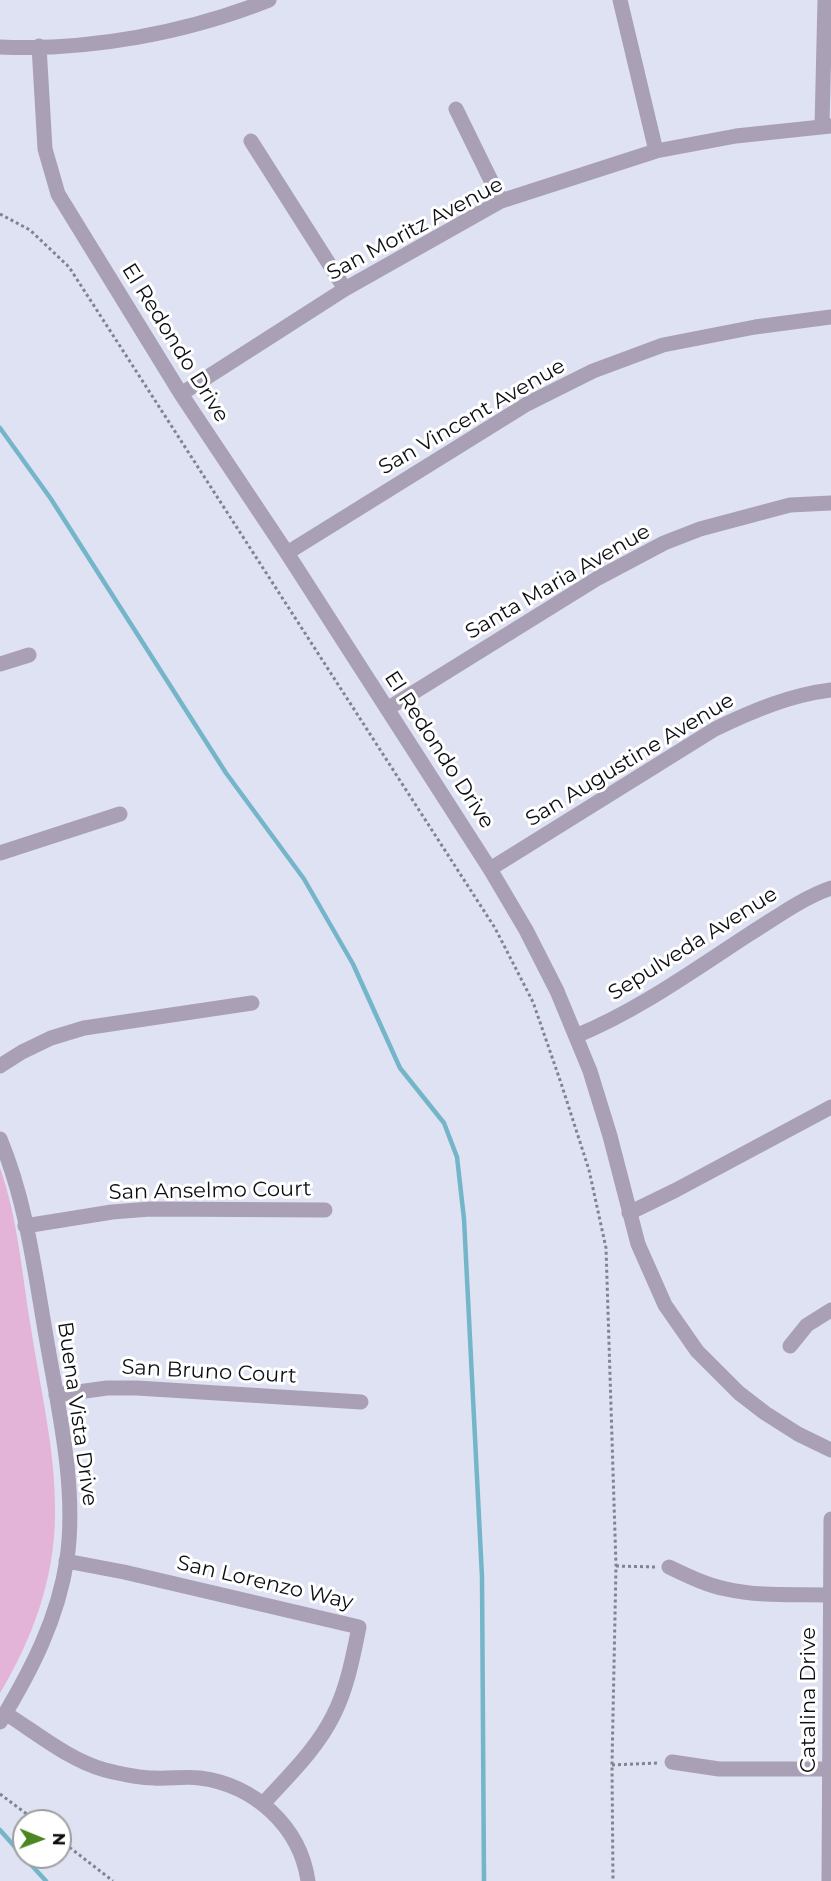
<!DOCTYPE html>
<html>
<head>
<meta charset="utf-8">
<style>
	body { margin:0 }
	#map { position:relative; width:831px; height:1881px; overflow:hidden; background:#dfe2f2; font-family:Montserrat,sans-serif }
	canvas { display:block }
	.north { position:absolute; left:12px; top:1809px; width:60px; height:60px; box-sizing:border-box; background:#fff; border:2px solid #9e9fa1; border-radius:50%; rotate:91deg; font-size:16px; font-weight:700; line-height:24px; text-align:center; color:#0d0e13 }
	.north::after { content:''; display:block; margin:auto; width:21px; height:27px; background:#4c8623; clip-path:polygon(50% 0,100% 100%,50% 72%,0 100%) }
</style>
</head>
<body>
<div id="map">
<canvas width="831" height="1881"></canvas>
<div class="north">N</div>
</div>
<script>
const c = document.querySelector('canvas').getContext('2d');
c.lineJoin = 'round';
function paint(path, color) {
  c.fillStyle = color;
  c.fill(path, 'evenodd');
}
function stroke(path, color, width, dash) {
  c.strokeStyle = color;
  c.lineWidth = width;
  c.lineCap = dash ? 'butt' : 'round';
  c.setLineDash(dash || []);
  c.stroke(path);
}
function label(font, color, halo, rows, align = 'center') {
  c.font = font + ' Montserrat,sans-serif';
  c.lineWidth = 6;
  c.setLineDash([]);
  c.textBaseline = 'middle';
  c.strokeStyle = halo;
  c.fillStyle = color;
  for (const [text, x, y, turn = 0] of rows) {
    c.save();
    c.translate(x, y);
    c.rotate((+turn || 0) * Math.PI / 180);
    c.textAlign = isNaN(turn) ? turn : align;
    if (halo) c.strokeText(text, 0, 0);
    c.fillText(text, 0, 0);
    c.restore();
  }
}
paint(new Path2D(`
	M0,1168C18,1219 22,1275 31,1328C40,1388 56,1452 55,1513C55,1578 33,1638 0,1693Z`), '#e3b4d7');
stroke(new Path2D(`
	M0,428L51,499L226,773L304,879L353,964L400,1068L444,1123L457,1157L464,1219L482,1577L484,1881
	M0,1830L24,1857
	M24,1857L46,1881`), '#74b5ca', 4.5);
stroke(new Path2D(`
	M0,214L30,230L69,267L495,928L533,1002L561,1083L589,1170L606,1248L616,1566L612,1765L613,1881
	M616,1566L655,1567
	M612,1765L658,1763
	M0,1794L36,1821
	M60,1840L113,1881`), '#81838e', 3, [3, 3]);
stroke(new Path2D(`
	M620,0L656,151
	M39,46L45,149L58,194L181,394L287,553L490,869L526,930L557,991L590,1071L610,1136L638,1244L665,1305L697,1351L739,1393L765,1413L798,1434L831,1450
	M0,47C89,51 186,33 269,0
	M456,109L501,201
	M822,126L825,0
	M251,141L345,289
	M181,394L345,289L501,201L656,151L736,136L831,126
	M287,553L527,404L593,371L663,345L755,327L831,317
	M0,664L29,655
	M387,709L598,578L664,543L700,529L790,505L831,503
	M0,853L120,814
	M490,869L715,729C752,711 790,695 831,690
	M576,1036C639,1010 694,970 751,933C777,917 802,898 831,888
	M0,1066L22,1052L51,1038L84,1028L252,1003
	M0,1139C27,1203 35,1274 47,1342C59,1412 77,1489 67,1559C58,1619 31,1671 0,1722
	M629,1213L676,1190L831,1107
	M25,1226L112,1212L150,1209L325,1210
	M790,1346L807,1325L831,1310
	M56,1395L107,1388H137L361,1402
	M66,1561L124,1572L359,1627C353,1657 347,1689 333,1716C316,1750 288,1776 263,1804
	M669,1567C688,1576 706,1585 726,1589C760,1597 796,1594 830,1595
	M5,1713C37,1733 69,1760 105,1770C121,1774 138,1778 154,1778C169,1779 185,1776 200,1778C254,1785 300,1826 308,1881
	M672,1762L719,1769H829
	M829,1881L831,1519`), '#aaa0b5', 15);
label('21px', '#0d0e13', '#fff', [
	["San Moritz Avenue",415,229,-28],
	["El Redondo Drive",175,343,58],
	["San Vincent Avenue",472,417,-30],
	["Santa Maria Avenue",558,582,-30],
	["El Redondo Drive",439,750,57],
	["San Augustine Avenue",630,760,-31],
	["Sepulveda Avenue",693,944,-32],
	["San Anselmo Court",210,1191,-1],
	["San Bruno Court",209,1372,3],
	["Buena Vista Drive",77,1414,82],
	["San Lorenzo Way",265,1583,13],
	["Catalina Drive",809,1700,-90]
]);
</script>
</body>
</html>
